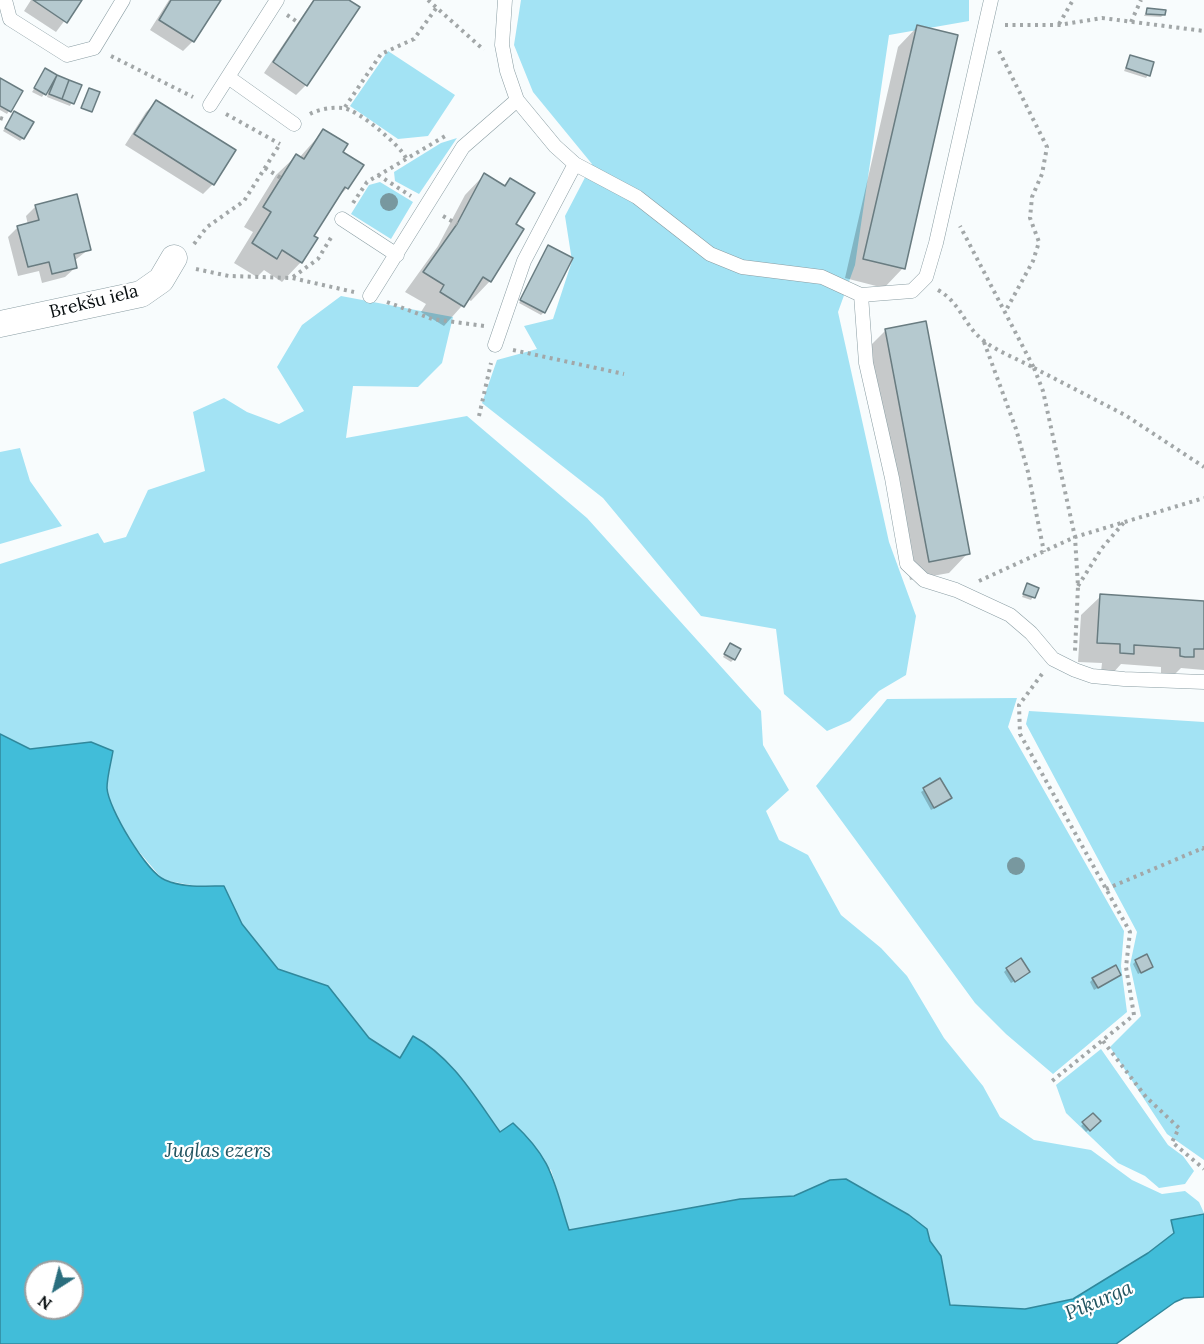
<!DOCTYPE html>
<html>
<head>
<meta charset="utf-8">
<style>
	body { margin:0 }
	#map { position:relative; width:1204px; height:1344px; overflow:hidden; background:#f8fcfd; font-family:Lora,serif }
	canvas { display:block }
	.north { position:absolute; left:24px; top:1260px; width:60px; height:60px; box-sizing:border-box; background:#fff; border:2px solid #9c9e9f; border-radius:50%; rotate:216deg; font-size:16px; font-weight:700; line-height:24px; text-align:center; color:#070d0f }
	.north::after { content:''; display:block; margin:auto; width:21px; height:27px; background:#2a6e7e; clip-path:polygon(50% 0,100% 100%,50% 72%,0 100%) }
</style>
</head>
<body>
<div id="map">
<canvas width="1204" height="1344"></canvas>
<div class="north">N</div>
</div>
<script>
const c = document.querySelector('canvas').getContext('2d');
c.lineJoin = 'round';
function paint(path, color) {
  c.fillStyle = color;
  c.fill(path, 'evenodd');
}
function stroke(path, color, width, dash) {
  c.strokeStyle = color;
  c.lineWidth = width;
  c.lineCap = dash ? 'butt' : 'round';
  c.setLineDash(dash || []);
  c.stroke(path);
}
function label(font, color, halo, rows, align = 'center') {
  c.font = font + ' Lora,serif';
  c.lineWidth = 4.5;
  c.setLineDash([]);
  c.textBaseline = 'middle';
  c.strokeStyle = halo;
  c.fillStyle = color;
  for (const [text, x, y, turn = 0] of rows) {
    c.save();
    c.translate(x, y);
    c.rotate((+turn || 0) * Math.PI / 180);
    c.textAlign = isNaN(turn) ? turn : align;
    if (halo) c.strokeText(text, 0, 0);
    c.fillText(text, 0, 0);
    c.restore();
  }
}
paint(new Path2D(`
	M521,0H969V21L889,35L855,265L838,312L889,542L916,616L906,675L879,691L850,721L827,731L784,694L776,629L701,616L603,498L482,403L497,360L537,349L524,326L553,319L572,261L565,216L592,164L533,92L514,45Z
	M388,51L455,95L428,136L398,139L350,106Z
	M457,138L419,194L395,181L394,172L441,143Z
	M380,182L413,202L391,239L351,214L369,185Z
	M341,296L453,317L442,363L418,387L353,386L346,438L467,416L587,518L761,711L763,745L789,790L766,811L779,840L808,855L841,915L881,948L907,976L944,1038L983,1086L1000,1117L1034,1140L1091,1150L1132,1180L1162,1194L1185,1191L1199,1202L1204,1213L1171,1220L1174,1233L1148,1253L1073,1299L1025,1309L950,1305L941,1256L930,1241L927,1229L867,1192L830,1180L794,1196L740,1199L569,1230L551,1170L500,1133L462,1080L400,1058L369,1038L328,986L278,969L242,924L224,886H196L163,880L130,841L115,816L91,742L30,749L0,734V564L98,533L104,543L126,537L148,490L205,471L193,412L224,398L247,412L279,424L304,411L277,367L302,325Z
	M20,448L30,481L62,526L0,544V452Z
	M1017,698L1008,727L1124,931L1121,966L1127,1012L1053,1074L1006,1034L975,1003L816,786L887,699Z
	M1029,711L1204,722V1160L1167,1134L1110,1047L1141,1016L1130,965L1137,932L1026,724Z
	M1101,1049L1168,1145L1183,1156L1194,1171L1185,1184L1159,1188L1145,1176L1118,1163L1066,1113L1056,1085Z`), '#a3e3f4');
const water = new Path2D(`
	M0,734L30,749L91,742L113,751C111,763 107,777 107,788C108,808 147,873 165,880C183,888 206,886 224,886L242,924L278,969L328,986L369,1038L400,1058L413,1036C452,1057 475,1097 500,1132L513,1123C553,1160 553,1180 569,1230L740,1199L794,1196L830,1180L846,1179L909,1215L927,1229L930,1241L941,1256L950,1305L1025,1309L1073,1299L1148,1253L1174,1233L1171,1220L1204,1214V1297L1184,1298L1175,1302L1116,1344H0ZM36,1272H72V1308H36Z`);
paint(water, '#41bdd9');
stroke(water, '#30889c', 1.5);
paint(new Path2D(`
	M31,0H80L56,32L24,11Z
	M169,0H219L193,41L183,51L150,30Z
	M313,0H347L306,85L296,95L264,73Z
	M1147,10L1164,14L1161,17L1144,16Z
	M917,27L903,268L884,288L845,278L898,47Z
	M1131,56L1148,75L1146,78L1124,71Z
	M46,70L80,86L70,106L47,97L50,84L42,97L32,92Z
	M0,80L21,92L7,114L0,110Z
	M156,102L213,184L203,194L125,145L146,112Z
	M12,116L23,138L20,141L3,131Z
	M323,131L341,152L347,188L334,201L312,236L301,262L282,282L264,270L257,277L234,263L253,232L244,227L276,175L296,156L299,158Z
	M484,175L503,186L510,180L514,224L490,281L471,301L468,299L444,326L421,312L426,304L405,292L438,246L465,195Z
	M36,206L89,249L74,261L76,267L65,277L42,283L39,271L18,276L8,237L18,227L28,225L26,216Z
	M548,247L544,312L541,315L519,303Z
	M886,330L968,553L949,573L910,580L866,350Z
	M1028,585L1033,597L1031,600L1022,597Z
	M1101,596L1204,602V670L1181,668L1173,676L1161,675V667L1121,664L1113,673L1101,672L1102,663L1078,662L1081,615Z
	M728,648L734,659L731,662L723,657Z
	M940,780L947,801L931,810L921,792Z
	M1136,961L1151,967L1138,974L1133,964Z
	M1007,969L1025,975L1011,983L1004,972Z
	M1120,975L1094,990L1090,982L1093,979Z
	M1093,1115L1099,1121L1086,1132L1081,1126Z`), '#0003');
const building = new Path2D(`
	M33,0H82L67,23Z
	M171,0H221L194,42L159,20Z
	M314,0H349L360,7L307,86L273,62Z
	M1147,8L1166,10L1165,15L1146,14Z
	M917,25L958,35L905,269L863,259Z
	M1130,55L1154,62L1150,76L1126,68Z
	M45,68L57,75L46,95L34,88Z
	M57,75L69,80L62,99L49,94Z
	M0,78L23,91L11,112L0,106Z
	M69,80L82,85L74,104L62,99Z
	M89,88L100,92L92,112L81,108Z
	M156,100L236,150L214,185L134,134Z
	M14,111L34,122L24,139L5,128Z
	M323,129L348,144L343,152L364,165L348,189L345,187L314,236L318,238L302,263L282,250L277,259L252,243L271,212L263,207L296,154L304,159Z
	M484,173L505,186L510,178L535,193L516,224L524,229L491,282L483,277L464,307L440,292L444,285L423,272L457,224Z
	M77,194L91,250L74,254L77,268L52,274L49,262L28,267L17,226L39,220L35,205Z
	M548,245L573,258L545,313L520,300Z
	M926,321L970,554L929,562L885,329Z
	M1027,583L1039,588L1035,598L1023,594Z
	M1100,594L1204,601V649H1194V657H1185L1180,656V648L1134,645V654L1120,653V644L1097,643Z
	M730,643L741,649L735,660L724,654Z
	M940,778L952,798L934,808L923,788Z
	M1147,954L1153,967L1141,973L1135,960Z
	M1021,958L1030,972L1015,982L1006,968Z
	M1116,965L1121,975L1098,988L1092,978Z
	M1093,1113L1101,1121L1090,1131L1082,1122Z`);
paint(building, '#b5c9cf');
stroke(building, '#697c81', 1.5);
const service = new Path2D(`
	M5,0L10,19L67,55L94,48L123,0
	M505,0L502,45L507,71L517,100L555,146L575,164L637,197L710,254L742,267L822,277L861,295L912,291L926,277L936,243L991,0
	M228,77L294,124
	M210,105L277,0
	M342,219L397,255
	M861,295L866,363L892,478L907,564L924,580L956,590L1010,615L1031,633L1053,659L1075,670L1092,676L1124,679L1204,682
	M370,296L463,147L517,100
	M495,345L524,261L575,164`);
const minor = new Path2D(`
	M0,324L141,294L161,280L174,258`);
stroke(service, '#8a9da3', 15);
stroke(minor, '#8a9da3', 27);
stroke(new Path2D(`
	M428,0L484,50
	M287,15L299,23
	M1131,22L1141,0
	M1059,24L1073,0
	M1005,25H1059L1102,18L1204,31
	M999,51L1047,147L1042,174L1032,197L1030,218L1039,242L1033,261L1005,312
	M111,56L193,97
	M345,107L381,54L414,39L437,7
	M226,114L280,144
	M310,114C319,109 332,107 343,108C357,109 400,145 406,158
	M0,118L3,119
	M265,168L281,178
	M378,175L411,196
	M353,203L367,182L447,135
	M443,216L457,224
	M194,244L207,227L244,201L280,144
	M196,269L229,276L292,278L354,292
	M293,277L318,259L332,236
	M938,290C962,304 963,325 984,341C998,352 1018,359 1034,368L960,226
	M387,302L432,319L484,326
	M984,342L1016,429L1028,472L1044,552
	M513,350L624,374
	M1034,368L1043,391L1075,537L1078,586L1075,651
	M1034,368L1125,415L1204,467
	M479,416L491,363
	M979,581L1075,537L1204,498
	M1078,586L1102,548L1126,520
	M1042,674L1019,705L1020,734L1130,932L1126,967L1134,1015L1052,1081
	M1106,889L1203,848L1204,850
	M1103,1041L1146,1097L1179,1128L1172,1142L1204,1169`), '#a2a7a8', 4, [3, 4.5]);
stroke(service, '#fff', 14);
stroke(minor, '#fff', 26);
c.fillStyle = '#78989f';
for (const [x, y] of [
	[389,202],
	[1016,866]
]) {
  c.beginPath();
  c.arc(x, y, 9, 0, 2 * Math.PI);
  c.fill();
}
label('18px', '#070d0f', '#fff', [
	["Brekšu iela",94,302,-14]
]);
label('italic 20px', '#215460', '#fff', [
	["Juglas ezers",218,1151],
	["Piķurga",1099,1301,-23]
]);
</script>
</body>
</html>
